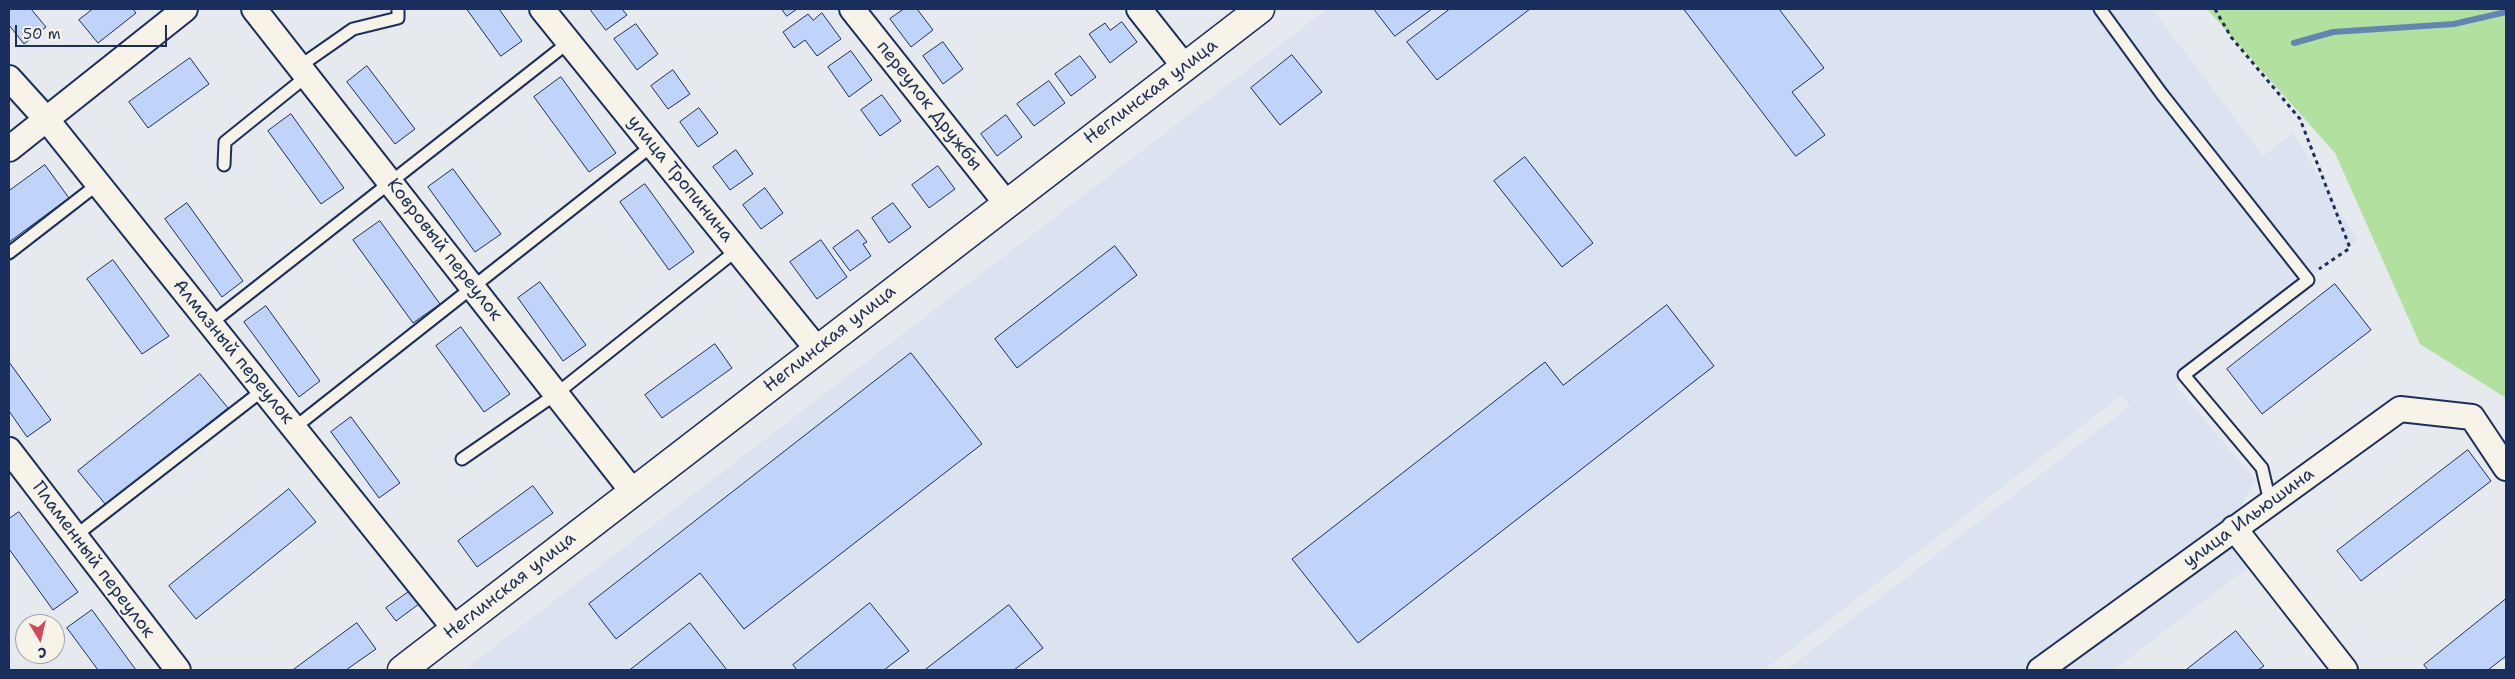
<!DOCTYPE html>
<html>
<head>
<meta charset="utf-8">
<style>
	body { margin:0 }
	#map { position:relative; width:2515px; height:679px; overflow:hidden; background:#e6e9ed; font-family:"Shantell Sans",sans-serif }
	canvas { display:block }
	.frame { position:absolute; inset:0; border:10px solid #1b2f5e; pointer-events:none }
	.north { position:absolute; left:15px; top:614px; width:50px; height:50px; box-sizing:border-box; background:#f7f3e8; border:1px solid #9fa5b1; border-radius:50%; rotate:171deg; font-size:14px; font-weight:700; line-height:20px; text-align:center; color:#1b2f5e }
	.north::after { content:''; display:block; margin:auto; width:18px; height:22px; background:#d1495b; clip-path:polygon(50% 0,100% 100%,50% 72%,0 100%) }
	.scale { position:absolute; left:15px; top:25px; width:152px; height:22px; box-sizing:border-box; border:2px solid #1b2f5e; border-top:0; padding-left:6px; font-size:15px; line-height:18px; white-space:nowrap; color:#1b2f5e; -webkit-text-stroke:4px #f7f3e8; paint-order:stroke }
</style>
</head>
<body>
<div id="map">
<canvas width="2515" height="679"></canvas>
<div class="frame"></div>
<div class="north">С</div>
<div class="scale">50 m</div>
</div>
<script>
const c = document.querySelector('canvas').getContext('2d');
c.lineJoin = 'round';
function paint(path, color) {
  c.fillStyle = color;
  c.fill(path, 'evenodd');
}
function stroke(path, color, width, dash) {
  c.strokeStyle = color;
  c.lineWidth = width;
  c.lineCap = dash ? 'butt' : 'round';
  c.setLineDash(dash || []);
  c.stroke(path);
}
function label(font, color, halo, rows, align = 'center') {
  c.font = font + ' "Shantell Sans",sans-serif';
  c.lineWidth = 4;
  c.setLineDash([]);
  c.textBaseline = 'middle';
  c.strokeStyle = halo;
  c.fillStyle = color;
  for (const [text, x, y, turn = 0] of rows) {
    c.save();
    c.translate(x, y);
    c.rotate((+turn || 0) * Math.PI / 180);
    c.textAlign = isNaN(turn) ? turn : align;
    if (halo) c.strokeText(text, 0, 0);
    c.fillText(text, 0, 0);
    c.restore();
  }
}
paint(new Path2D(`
	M1327,9H2152L2263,156L2293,133L2357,240L2175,385L2255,480L2231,525L2261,557L2114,670H1786L2130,406L2122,395L1764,670H464Z`), '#dbe2f0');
paint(new Path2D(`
	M2207,9H2506V398L2420,344L2335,153Z`), '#b2e09f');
stroke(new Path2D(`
	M2294,43L2333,32L2454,24L2506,12`), '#6285b3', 6);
const building = new Path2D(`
	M9,9H31L46,27L24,44L9,25Z
	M93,9H133L136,13L98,43L79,20Z
	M467,9H499L522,41L501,56Z
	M590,9H622L627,15L606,30Z
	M782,9H797L787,16Z
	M904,9H917L933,30L911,47L890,19Z
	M1374,9H1432L1395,36Z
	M1450,9H1530L1437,80L1407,42Z
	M1684,9H1779L1824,68L1792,92L1825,135L1796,156Z
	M822,13L841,39L817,56L805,40L794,48L783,32L808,14L813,20Z
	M1122,22L1137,42L1110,63L1089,34L1105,23L1110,30Z
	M636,24L658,54L637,70L614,39Z
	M943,42L963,69L943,84L923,56Z
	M851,51L872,80L849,97L828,67Z
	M1292,55L1322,92L1280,125L1251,88Z
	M1080,56L1096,77L1071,96L1055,74Z
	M190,58L209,84L148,128L129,102Z
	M367,66L415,129L395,144L347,82Z
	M673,70L690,94L668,109L651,86Z
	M561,77L616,153L589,172L534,97Z
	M1049,81L1065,103L1034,126L1017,104Z
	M882,95L901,121L880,136L861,110Z
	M699,108L718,133L698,147L680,122Z
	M291,114L344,188L321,204L268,131Z
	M1006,115L1022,137L997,156L981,134Z
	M736,150L753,174L730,190L713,167Z
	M1525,157L1593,243L1562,267L1494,181Z
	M45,165L69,198L9,242V191Z
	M938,166L955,189L929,208L912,185Z
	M453,169L501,234L475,252L428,187Z
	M645,184L694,252L669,270L620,202Z
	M765,188L783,213L761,229L743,205Z
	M187,203L243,281L222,297L165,219Z
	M893,203L911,227L889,243L872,218Z
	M380,221L440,304L413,323L353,240Z
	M858,230L867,242L863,244L871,256L850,271L833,248Z
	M821,240L847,277L817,299L790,262Z
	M1115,246L1137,275L1017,368L995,339Z
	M113,260L169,336L142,354L87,279Z
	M540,282L586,345L563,361L518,298Z
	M2335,284L2371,330L2262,414L2227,369Z
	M1667,305L1714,366L1358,643L1292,559L1545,362L1563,385Z
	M266,306L320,381L299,397L244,322Z
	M461,327L510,394L484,412L436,346Z
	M715,344L732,368L662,418L645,395Z
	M911,353L982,444L744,629L700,573L616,639L589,604Z
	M9,362L51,420L27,437L9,411Z
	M200,374L228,408L106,505L78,471Z
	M351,417L400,483L379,498L331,432Z
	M2468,450L2491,481L2361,581L2337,551Z
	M533,486L553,513L477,567L458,541Z
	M289,489L316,522L196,619L169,586Z
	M19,512L78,592L53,610L9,549V519Z
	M410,591L419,604L396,621L386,608Z
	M2506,599V656L2488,670H2428L2424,665Z
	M870,603L909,651L884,670H797L793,665Z
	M1009,605L1043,648L1014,670H925Z
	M92,610L136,670H98L67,628Z
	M357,623L376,649L346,670H293Z
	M690,623L727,670H630Z
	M2236,631L2264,666L2258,670H2186Z`);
paint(building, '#c0d3f8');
stroke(building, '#1b2f5e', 1);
const service = new Path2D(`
	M2100,9L2161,93L2308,280L2184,375L2262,468L2270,502
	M300,66L353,29L398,18V9
	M224,165L225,142L307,76
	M9,253L98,184
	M210,324L569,42
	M294,428L653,145
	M462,459L556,394L737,250
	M75,536L263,390`);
const minor = new Path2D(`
	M254,9L633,492
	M542,9L817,349
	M852,9L1006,203
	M1139,9L1184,66
	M9,78L47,120L455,629
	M9,149L185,9
	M9,450L178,670
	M2234,528L2345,670
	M2040,670L2400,409L2472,417L2506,468`);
const tertiary = new Path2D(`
	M402,670L1260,9`);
stroke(service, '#1b2f5e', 15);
stroke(minor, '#1b2f5e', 28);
stroke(tertiary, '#1b2f5e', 31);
stroke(new Path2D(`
	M2215,9L2231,37L2300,119L2350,248L2319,269`), '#1b2f5e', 3, [4, 4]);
stroke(service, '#f7f3e8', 11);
stroke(minor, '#f7f3e8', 24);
stroke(tertiary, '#f7f3e8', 28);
label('18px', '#1b2f5e', '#f7f3e8', [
	["Неглинская улица",1151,92,-37],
	["переулок Дружбы",929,106,52],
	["улица Тропинина",680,179,51],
	["Ковровый переулок",444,250,52],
	["Неглинская улица",830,339,-38],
	["Алмазный переулок",233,352,51],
	["улица Ильюшина",2249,518,-36],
	["Пламенный переулок",93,560,53],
	["Неглинская улица",510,586,-38]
]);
</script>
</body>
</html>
